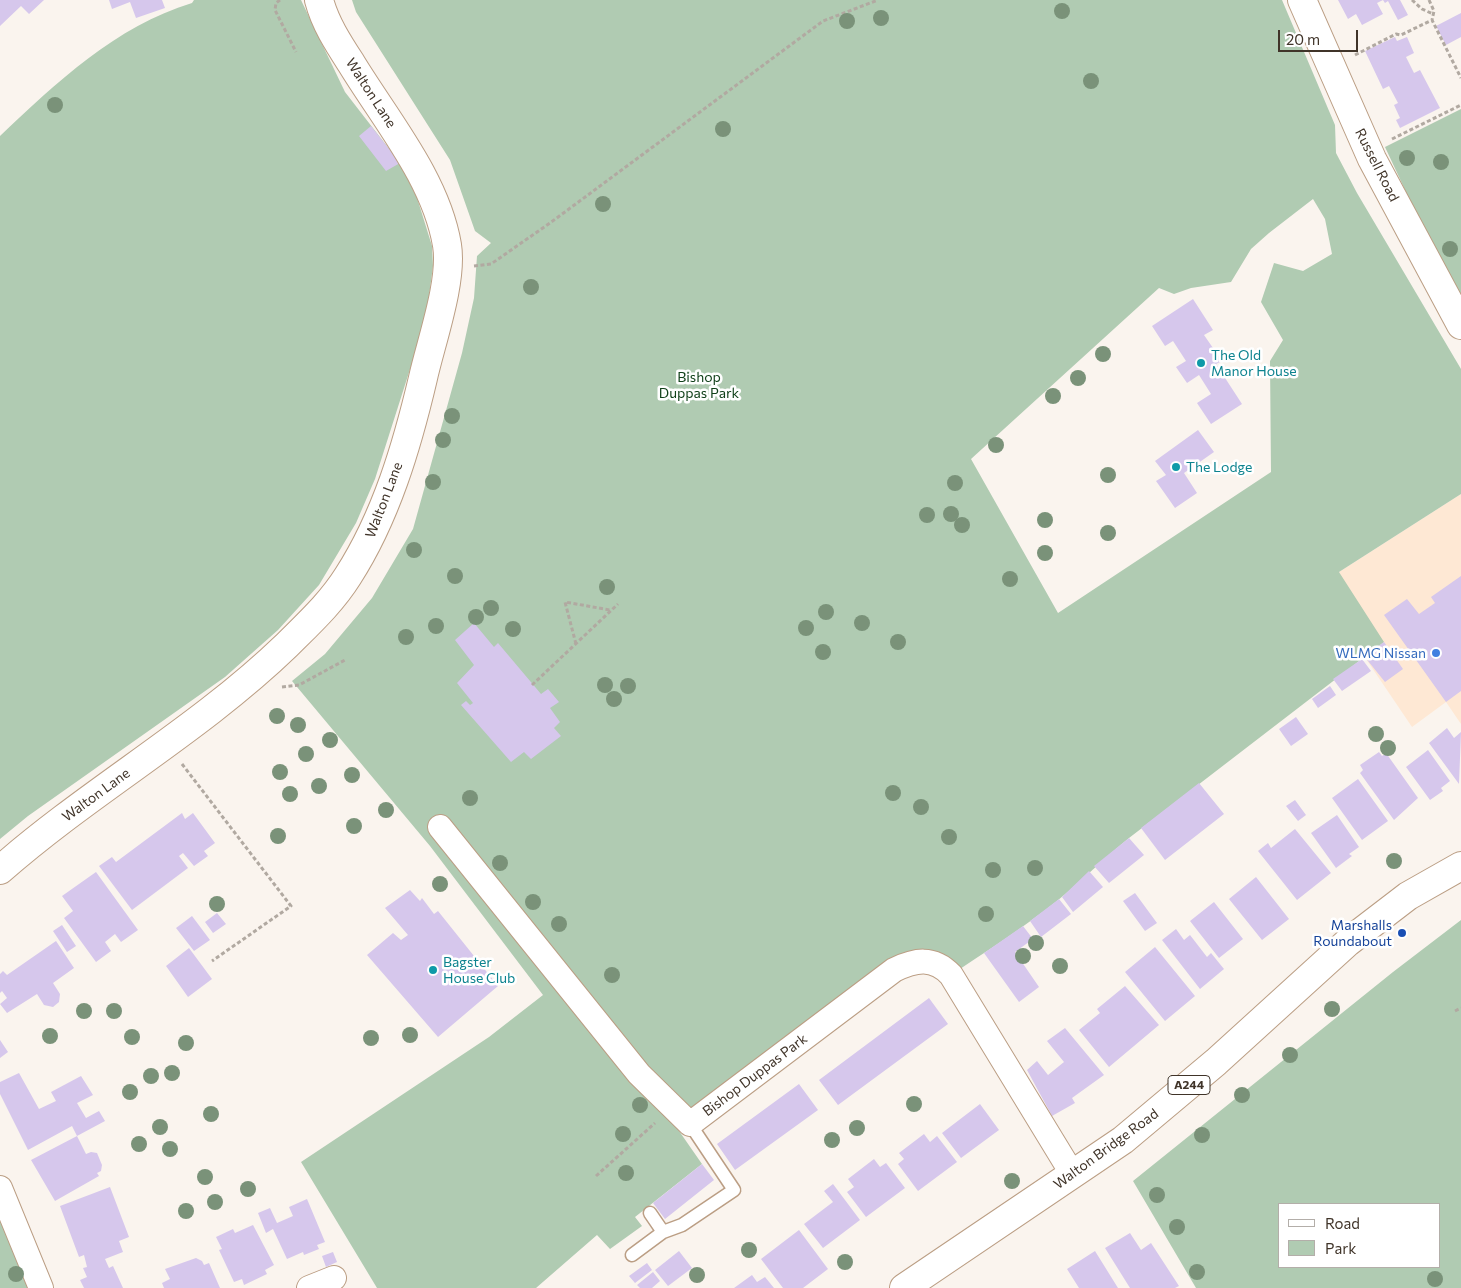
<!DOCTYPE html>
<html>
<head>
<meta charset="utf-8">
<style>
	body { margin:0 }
	#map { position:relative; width:1461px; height:1288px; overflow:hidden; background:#faf4ee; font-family:Commissioner,sans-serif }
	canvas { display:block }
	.legend { position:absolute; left:1278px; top:1203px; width:162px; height:65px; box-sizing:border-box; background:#fff; border:1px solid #b3aea9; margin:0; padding:6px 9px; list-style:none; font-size:15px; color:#403429 }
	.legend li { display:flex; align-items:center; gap:10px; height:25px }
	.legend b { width:25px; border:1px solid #b3aea9 }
	.scale { position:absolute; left:1278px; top:30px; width:80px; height:22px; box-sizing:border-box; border:2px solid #403429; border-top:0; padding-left:6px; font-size:15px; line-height:18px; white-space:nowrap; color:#403429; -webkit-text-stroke:4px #fff; paint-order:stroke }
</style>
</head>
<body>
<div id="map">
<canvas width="1461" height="1288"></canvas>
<ul class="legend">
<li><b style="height:6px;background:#fff"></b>Road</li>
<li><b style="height:14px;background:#b0cbb2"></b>Park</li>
</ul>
<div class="scale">20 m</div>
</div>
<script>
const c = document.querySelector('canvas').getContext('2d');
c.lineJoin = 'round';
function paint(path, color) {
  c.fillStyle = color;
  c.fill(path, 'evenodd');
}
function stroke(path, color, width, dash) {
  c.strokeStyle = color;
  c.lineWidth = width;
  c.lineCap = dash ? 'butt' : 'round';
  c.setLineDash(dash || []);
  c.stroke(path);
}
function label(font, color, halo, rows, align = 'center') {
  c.font = font + ' Commissioner,sans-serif';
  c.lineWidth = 5;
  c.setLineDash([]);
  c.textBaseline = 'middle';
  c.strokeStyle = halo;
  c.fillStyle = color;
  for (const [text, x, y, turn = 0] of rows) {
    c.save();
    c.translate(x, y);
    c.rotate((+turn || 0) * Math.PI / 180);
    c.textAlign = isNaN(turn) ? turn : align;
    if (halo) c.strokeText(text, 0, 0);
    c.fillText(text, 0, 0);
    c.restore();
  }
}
paint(new Path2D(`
	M1461,494V724L1446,702L1412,727L1364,656L1339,572Z`), '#fee8d4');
paint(new Path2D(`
	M194,0H301L345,92L400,163L414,188L432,246L433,266L426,319L375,479L356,523L319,585L278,630L225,677L28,816L0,839V136C56,83 116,26 192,3Z
	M352,0H1282L1335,125L1336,153L1357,193L1461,369V494L1339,572L1384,642L1129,838C1104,858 1082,881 1057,901C1023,928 987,951 951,975L911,962L690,1124L677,1128L702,1164L635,1217L642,1226L610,1249L597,1235L536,1288H377L301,1162L489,1037L543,995L430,846L292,681L325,654L372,598L413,529L462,353L474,298L477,256L491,243L475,231L450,160L356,12ZM1313,199L1325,219L1332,254L1303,271L1274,263L1261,302L1283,340L1270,361L1271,472L1058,613L971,459L1159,288L1174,294L1191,288L1231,282L1251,249L1269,233Z
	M1461,109V296L1421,224L1385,147Z
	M1461,920V1288H1196L1133,1181L1393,972ZM1440,1204V1267H1280V1204Z
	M0,1216L29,1288H0Z`), '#b0cbb2');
paint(new Path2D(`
	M0,0H44L29,14L21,6L0,26Z
	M109,0H162L165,8L136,18L130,2L112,9Z
	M1338,0H1400L1408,15L1398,20L1388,1L1385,3L1383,0L1377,3L1383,14L1362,25L1356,14L1348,19Z
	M1461,13V37L1446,45L1436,26Z
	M1395,37L1397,41L1407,37L1414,53L1406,57L1414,73L1420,70L1440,108L1400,128L1396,120L1400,118L1394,105L1398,103L1389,86L1383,89L1365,51Z
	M371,126L400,163L386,171L359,136Z
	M1193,299L1213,330L1204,335L1222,361L1216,364L1242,404L1211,424L1197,403L1211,394L1199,375L1187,383L1176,367L1186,361L1173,341L1165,346L1152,326Z
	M1198,430L1214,452L1184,473L1197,493L1175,508L1156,481L1166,475L1155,461Z
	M1461,576V691L1446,702L1384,615L1407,599L1419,614L1435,603L1431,597Z
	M474,623L494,647L498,643L541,694L548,689L559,702L550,708L560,722L554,728L561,736L531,759L524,752L511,762L461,705L466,701L470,705L473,703L457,683L474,665L455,640Z
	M1384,642L1403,669L1385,682L1364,656Z
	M1362,659L1371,671L1342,691L1333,679Z
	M1330,686L1336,695L1318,708L1312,699Z
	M1296,717L1308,734L1291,746L1279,729Z
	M1447,728L1454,738L1461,732L1459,784L1429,743Z
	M1428,750L1450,781L1441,788L1443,791L1430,800L1406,767Z
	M1379,752L1382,756L1386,753L1418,798L1394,820L1360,773L1363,770L1360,765Z
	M1358,779L1388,821L1362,840L1332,798Z
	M1199,783L1224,814L1165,860L1141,828Z
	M1295,800L1306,815L1298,821L1286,806Z
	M182,813L185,819L193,813L215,843L204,851L208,856L194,866L183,853L179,856L188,868L132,910L99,866L112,857L116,862Z
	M1337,815L1359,847L1349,854L1352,856L1336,868L1311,833Z
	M1295,829L1331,873L1297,900L1258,851L1268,843L1271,848Z
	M1129,838L1144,855L1109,883L1094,866Z
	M1089,871L1103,887L1073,912L1062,897Z
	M96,872L138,930L121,942L115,934L105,942L111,951L96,962L64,918L73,911L62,896Z
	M1256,877L1289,919L1262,940L1229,899Z
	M410,890L420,901L422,898L434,914L438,911L498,986L438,1037L367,955L393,933L401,940L408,935L385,908Z
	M1135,893L1157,923L1145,931L1123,901Z
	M1059,899L1071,914L1041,937L1030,921Z
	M1214,902L1243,939L1219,958L1190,921Z
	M217,913L226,924L213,933L205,922Z
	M192,916L210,940L194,951L176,928Z
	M62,925L76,946L67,952L53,931Z
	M1023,926L1033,939L1015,952L1039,987L1019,1002L984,953Z
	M1176,929L1184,940L1190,935L1207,957L1211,953L1224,969L1200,989L1162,940Z
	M56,941L74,968L53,983L60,994L59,1002L53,1007L44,1005L37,994L7,1013L0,1004L7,998L2,991L0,993V974L3,971L7,975Z
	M1155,947L1195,996L1165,1021L1125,972Z
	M189,948L212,979L188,997L166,966Z
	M1125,986L1159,1025L1109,1067L1079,1030L1100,1013L1097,1009Z
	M929,998L948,1024L838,1105L819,1080Z
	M1065,1028L1104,1075L1072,1098L1075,1103L1052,1116L1027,1070L1037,1061L1048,1075L1064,1062L1047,1041Z
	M0,1040L8,1052L0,1058Z
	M19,1073L39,1109L56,1101L51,1092L81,1076L93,1095L77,1103L86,1118L99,1111L105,1121L77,1136L72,1126L28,1150L0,1094V1082Z
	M799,1084L818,1110L735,1170L717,1144Z
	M980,1104L999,1130L961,1158L942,1133Z
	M924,1134L930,1142L937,1136L957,1162L918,1191L898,1164L904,1159L899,1153Z
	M77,1136L86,1154L91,1152L97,1153L102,1165L101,1171L97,1173L99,1176L55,1201L31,1160Z
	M874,1159L880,1167L886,1163L905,1188L866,1217L847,1192L854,1187L848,1179Z
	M702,1164L714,1180L665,1219L653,1203Z
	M833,1184L860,1220L823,1248L804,1224L833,1202L824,1191Z
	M110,1187L129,1237L119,1241L123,1252L105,1259L109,1268L113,1266L123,1288H84L80,1280L87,1277L83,1268L87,1267L84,1255L79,1257L60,1206Z
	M307,1199L325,1242L317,1245L319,1249L304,1255L303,1252L287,1259L273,1229L266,1233L258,1213L270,1208L277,1223L293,1216L289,1207Z
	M253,1225L274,1265L265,1270L267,1274L244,1285L242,1279L234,1282L219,1250L222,1249L216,1237L233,1229L235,1233Z
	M799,1230L828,1269L803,1288H783L761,1259Z
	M1130,1233L1141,1250L1151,1243L1179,1286L1175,1288H1130L1105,1248Z
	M679,1251L692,1268L668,1286L655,1270Z
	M1095,1251L1118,1288H1079L1067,1269Z
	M333,1252L337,1262L326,1267L322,1256Z
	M196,1258L202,1261L204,1265L209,1263L220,1288H164L162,1283L170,1279L165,1269Z
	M647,1263L652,1270L635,1283L629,1276Z
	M653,1272L660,1281L652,1288H640L637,1285Z
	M752,1275L757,1282L765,1277L774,1288H734Z`), '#d6c7ec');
const service = new Path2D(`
	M650,1213L663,1232
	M632,1255L663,1232L682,1225L734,1190L690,1124`);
const minor = new Path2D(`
	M440,827L639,1074L690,1124L894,970C915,960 933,956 951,975L1073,1175
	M0,1188L41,1288
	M309,1288L334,1278`);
const secondary = new Path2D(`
	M1302,0L1372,159L1461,325
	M0,870C91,790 199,730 287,645C309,623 331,603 348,576C386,517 407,446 423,378C431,342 453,281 447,245C436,179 385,119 351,63C338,43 325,23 319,0`);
const primary = new Path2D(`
	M904,1288L1123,1140L1216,1062L1348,942L1408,896L1461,866`);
stroke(service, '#bb9e84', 15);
stroke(minor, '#bb9e84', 26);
stroke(secondary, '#bb9e84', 30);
stroke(primary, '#bb9e84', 30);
stroke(new Path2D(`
	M280,0L276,3L275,10L296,52
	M1412,0L1422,9L1433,14
	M1429,0L1434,11L1432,20
	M1355,55L1396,34L1401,35L1432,20L1461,78
	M1392,139L1461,105
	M474,266L491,264L550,223L823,21L878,0
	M576,644L565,602L610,610
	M532,685L618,604
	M282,687L299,685L345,660
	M182,764L291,906L212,961
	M1455,1011L1461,1008
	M596,1176L655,1123`), '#b1a9a1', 3, [4, 2.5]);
stroke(service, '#fff', 12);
stroke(minor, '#fff', 24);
stroke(secondary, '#fff', 28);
stroke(primary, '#fff', 28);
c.fillStyle = '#7a9279';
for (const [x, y] of [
	[1062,11],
	[881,18],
	[847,21],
	[1091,81],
	[55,105],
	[723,129],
	[1407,158],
	[1441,162],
	[603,204],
	[1450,249],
	[531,287],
	[1103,354],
	[1078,378],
	[1053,396],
	[452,416],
	[443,440],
	[996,445],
	[1108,475],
	[433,482],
	[955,483],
	[951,514],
	[927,515],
	[1045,520],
	[962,525],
	[1108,533],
	[414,550],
	[1045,553],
	[455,576],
	[1010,579],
	[607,587],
	[491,608],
	[826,612],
	[476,617],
	[862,623],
	[436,626],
	[806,628],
	[513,629],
	[406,637],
	[898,642],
	[823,652],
	[605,685],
	[628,686],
	[614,699],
	[277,716],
	[298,725],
	[1376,734],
	[330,740],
	[1388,748],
	[306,754],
	[280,772],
	[352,775],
	[319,786],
	[893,793],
	[290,794],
	[470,798],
	[921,807],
	[386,810],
	[354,826],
	[278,836],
	[949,837],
	[1394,861],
	[500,863],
	[1035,868],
	[993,870],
	[440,884],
	[533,902],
	[217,904],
	[986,914],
	[559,924],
	[1036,943],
	[1023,956],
	[1060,966],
	[612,975],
	[1332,1009],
	[84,1011],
	[114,1011],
	[410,1035],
	[50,1036],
	[132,1037],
	[371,1038],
	[186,1043],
	[1290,1055],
	[172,1073],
	[151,1076],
	[130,1092],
	[1242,1095],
	[914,1104],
	[640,1105],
	[211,1114],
	[160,1127],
	[857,1128],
	[623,1134],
	[1202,1135],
	[832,1140],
	[139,1144],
	[170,1149],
	[626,1173],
	[205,1177],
	[1012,1181],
	[248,1189],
	[1157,1195],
	[215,1202],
	[186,1211],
	[1177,1227],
	[749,1250],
	[845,1262],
	[1197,1272],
	[16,1274],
	[697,1275],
	[1435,1279]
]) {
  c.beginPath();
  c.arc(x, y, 8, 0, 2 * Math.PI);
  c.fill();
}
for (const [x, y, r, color] of [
	[1201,363,5,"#0f9aa8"],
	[1176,467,5,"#0f9aa8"],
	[1436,653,5,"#3f7fe0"],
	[1402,933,5,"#1a4fb4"],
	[433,970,5,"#0f9aa8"]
]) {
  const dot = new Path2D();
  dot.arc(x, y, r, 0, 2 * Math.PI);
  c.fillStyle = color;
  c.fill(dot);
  stroke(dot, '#fff', 2);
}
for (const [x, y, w] of [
	[1189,1085,42]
]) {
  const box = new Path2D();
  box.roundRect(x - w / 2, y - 9.5, w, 19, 4);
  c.fillStyle = '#fff';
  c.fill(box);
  stroke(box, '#403429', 1);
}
label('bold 12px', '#403429', null, [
	["A244",1189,1085]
]);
label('14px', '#403429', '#fff', [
	["Walton Lane",371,93,57],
	["Russell Road",1377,165,63],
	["Walton Lane",384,500,-69],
	["Walton Lane",96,795,-36],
	["Bishop Duppas Park",755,1075,-37],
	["Walton Bridge Road",1106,1149,-36]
]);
label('14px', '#0d838f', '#fff', [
	["The Old",1211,355],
	["Manor House",1211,371],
	["The Lodge",1186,467],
	["Bagster",443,962],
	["House Club",443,978]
], 'left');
label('14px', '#11411a', '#fff', [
	["Bishop",699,377],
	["Duppas Park",699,393]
]);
label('14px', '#366cbe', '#fff', [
	["WLMG Nissan",1426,653]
], 'right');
label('14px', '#164399', '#fff', [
	["Marshalls",1392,925],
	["Roundabout",1392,941]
], 'right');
</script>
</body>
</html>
